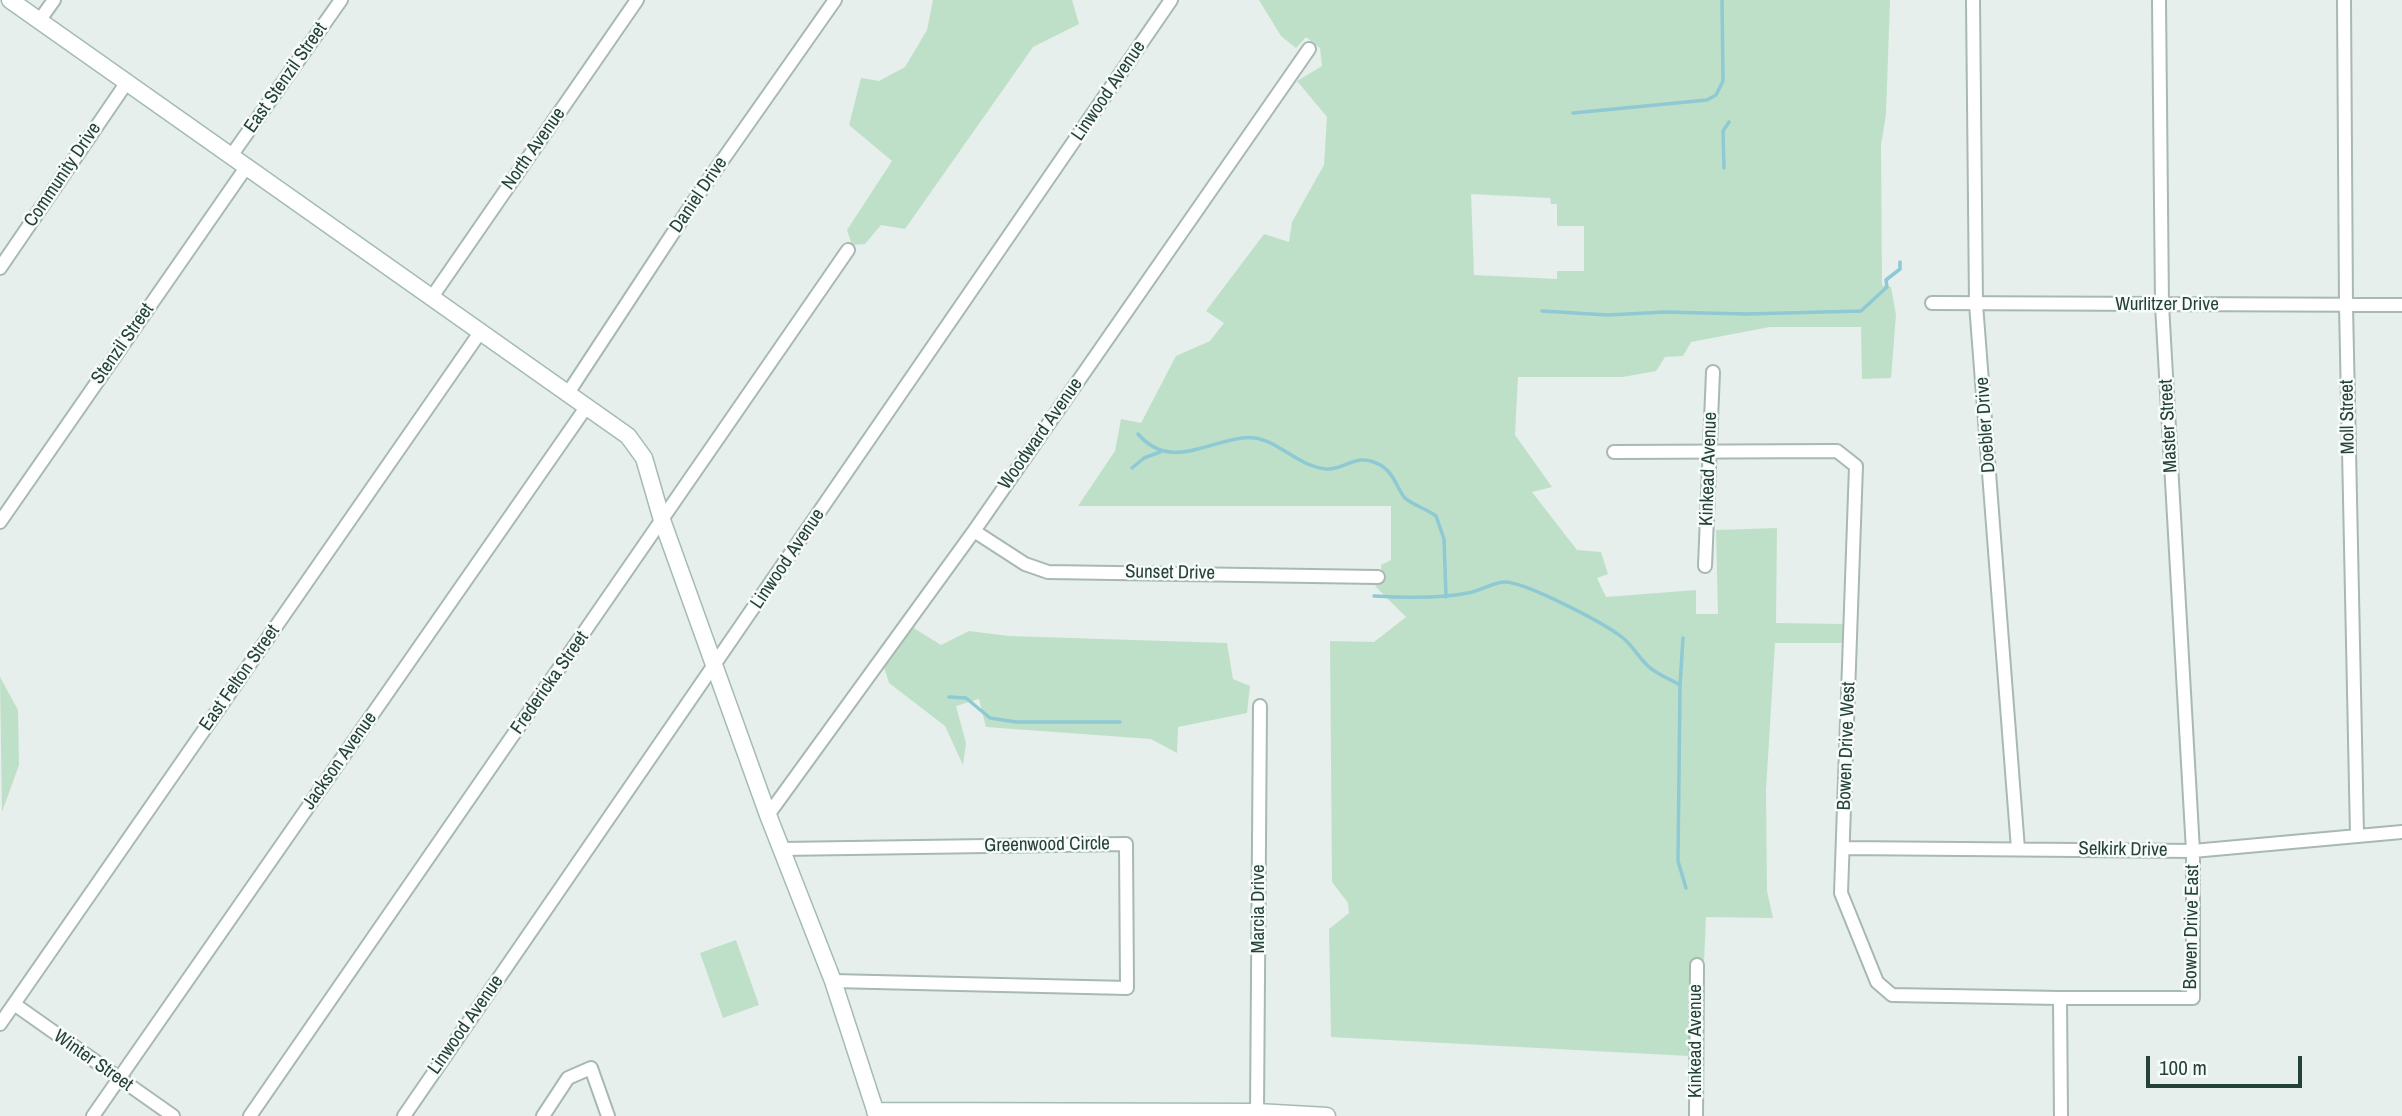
<!DOCTYPE html>
<html>
<head>
<meta charset="utf-8">
<style>
	body { margin:0 }
	#map { position:relative; width:2402px; height:1116px; overflow:hidden; background:#e6efeb; font-family:"Archivo Narrow",sans-serif }
	canvas { display:block }
	.scale { position:absolute; left:2146px; top:1056px; width:156px; height:32px; box-sizing:border-box; border:4px solid #24423a; border-top:0; padding-left:9px; font-size:21px; line-height:24px; white-space:nowrap; color:#24423a; -webkit-text-stroke:5px #f7fbf9; paint-order:stroke }
</style>
</head>
<body>
<div id="map">
<canvas width="2402" height="1116"></canvas>
<div class="scale">100 m</div>
</div>
<script>
const c = document.querySelector('canvas').getContext('2d');
c.lineJoin = 'round';
function paint(path, color) {
  c.fillStyle = color;
  c.fill(path, 'evenodd');
}
function stroke(path, color, width, dash) {
  c.strokeStyle = color;
  c.lineWidth = width;
  c.lineCap = dash ? 'butt' : 'round';
  c.setLineDash(dash || []);
  c.stroke(path);
}
function label(font, color, halo, rows, align = 'center') {
  c.font = font + ' "Archivo Narrow",sans-serif';
  c.lineWidth = 5;
  c.setLineDash([]);
  c.textBaseline = 'middle';
  c.strokeStyle = halo;
  c.fillStyle = color;
  for (const [text, x, y, turn = 0] of rows) {
    c.save();
    c.translate(x, y);
    c.rotate((+turn || 0) * Math.PI / 180);
    c.textAlign = isNaN(turn) ? turn : align;
    if (halo) c.strokeText(text, 0, 0);
    c.fillText(text, 0, 0);
    c.restore();
  }
}
paint(new Path2D(`
	M933,0H1072L1079,24L1033,47L905,229L881,225L865,244L852,245L847,230L892,161L849,125L861,78L879,81L905,67L927,30Z
	M1259,0H1890L1886,114L1881,145L1882,285L1891,287L1896,315L1891,378L1862,379L1861,327H1770L1691,342L1683,356L1665,357L1656,371L1623,377H1518L1515,435L1552,487L1532,492L1577,550L1601,552L1608,574L1597,578L1606,597L1696,590V614H1718L1716,530L1777,528L1776,623L1843,624L1842,643H1775L1766,790L1767,891L1773,918L1706,917L1704,961H1690L1689,1056L1331,1037L1329,929L1349,913L1348,903L1332,882L1330,641L1374,642L1406,617L1375,586L1382,583L1381,565L1391,560V506H1078L1115,451L1121,419L1141,423L1176,356L1210,341L1224,323L1206,311L1264,234L1289,242L1292,222L1324,165L1327,117L1297,81L1322,66L1320,48L1306,37L1296,48L1281,36ZM1471,194L1550,198L1551,204H1557V226H1584V271H1557V279L1474,275Z
	M912,627L941,645L969,631L1009,636L1227,643L1233,679L1250,686L1247,713L1178,727L1177,753L1151,739L986,727L979,699L956,706L966,743L963,765L945,726L889,683L884,667Z
	M0,677L18,710L19,765L2,812Z
	M736,940L759,1005L723,1018L700,953Z`), '#bfe0c8');
stroke(new Path2D(`
	M1573,113L1707,100L1716,95L1723,81L1722,0
	M1724,168L1723,131L1729,122
	M1542,311L1608,315L1665,312L1746,314L1861,311L1887,287L1886,280L1900,269V262
	M1138,434C1169,470 1204,443 1242,438C1274,433 1292,465 1326,469C1345,471 1356,450 1382,466C1394,474 1396,486 1404,497C1410,504 1427,509 1436,516L1444,539L1446,597
	M1132,468L1144,458L1160,452
	M1374,596C1405,598 1437,599 1468,593C1480,591 1491,583 1504,582C1524,581 1606,624 1623,638C1633,646 1639,658 1648,666C1656,674 1670,679 1680,685
	M1683,638L1680,685L1678,861L1686,888
	M949,697L966,698L990,718L1016,722H1120`), '#8ec9d4', 3.5);
const street = new Path2D(`
	M1973,0L1976,304L2018,849
	M2344,0L2346,305L2357,835
	M39,21L54,0
	M231,156L341,0
	M0,268L127,82
	M432,297L637,0
	M1932,303L2402,305
	M568,393L698,195L835,0
	M1614,452L1837,451L1856,466L1841,893L1877,982L1892,995L2060,998H2193V851L2162,305L2159,0
	M0,522L247,166
	M974,531L1025,564L1048,572L1378,577
	M1705,566L1713,372
	M768,815L974,531L1309,49
	M1844,848L2193,851L2402,832
	M781,849L1126,844L1127,988L833,981
	M2060,998L2061,1116
	M14,1004L173,1116
	M0,1024L481,331
	M1257,1112L1260,706
	M93,1116L587,406
	M250,1116L848,250
	M404,1116L1171,0
	M543,1116L568,1078L591,1068L608,1116
	M1696,1116L1697,965`);
const secondary = new Path2D(`
	M10,0L628,436L644,458L662,520L768,815L833,981L877,1116
	M875,1111L1257,1112L1327,1116`);
stroke(street, '#a8b8b2', 16);
stroke(secondary, '#a4bbb3', 19);
stroke(street, '#fff', 12);
stroke(secondary, '#fff', 16);
label('19px', '#24423a', '#f7fbf9', [
	["East Stenzil Street",286,78,-55],
	["Linwood Avenue",1109,91,-56],
	["North Avenue",534,149,-55],
	["Community Drive",63,175,-56],
	["Daniel Drive",699,195,-56],
	["Wurlitzer Drive",2167,305],
	["Stenzil Street",123,344,-55],
	["Moll Street",2348,417,-91],
	["Doebler Drive",1986,425,-94],
	["Master Street",2169,426,-93],
	["Woodward Avenue",1041,434,-55],
	["Kinkead Avenue",1709,469,-88],
	["Linwood Avenue",788,559,-56],
	["Sunset Drive",1170,573,1],
	["East Felton Street",240,678,-55],
	["Fredericka Street",550,683,-55],
	["Bowen Drive West",1847,746,-88],
	["Jackson Avenue",340,761,-55],
	["Greenwood Circle",1047,845,-1],
	["Selkirk Drive",2123,850,1],
	["Marcia Drive",1259,909,-90],
	["Bowen Drive East",2192,927,-89],
	["Linwood Avenue",466,1025,-55],
	["Kinkead Avenue",1696,1041,-90],
	["Winter Street",93,1061,35]
]);
</script>
</body>
</html>
